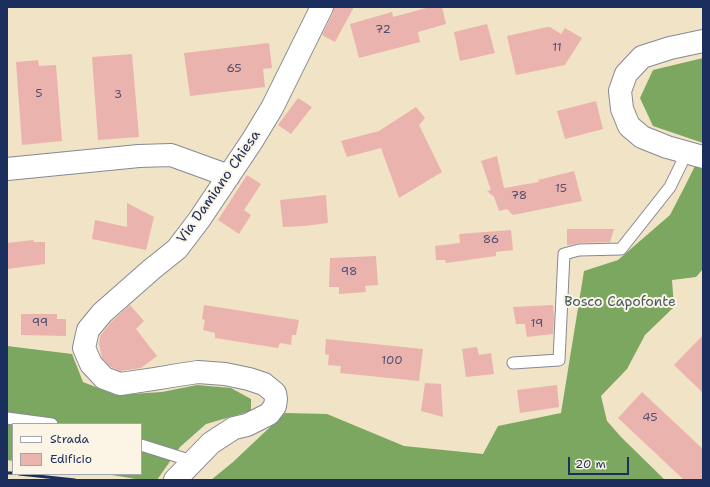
<!DOCTYPE html>
<html>
<head>
<meta charset="utf-8">
<style>
	body { margin:0 }
	#map { position:relative; width:710px; height:487px; overflow:hidden; background:#f1e3c6; font-family:"Shantell Sans",sans-serif }
	canvas { display:block }
	.frame { position:absolute; inset:0; border:8px solid #1b2f5e; pointer-events:none }
	.legend { position:absolute; left:12px; top:423px; width:130px; height:52px; box-sizing:border-box; background:#fcf5e5; border:1px solid #a2a6af; margin:0; padding:5px 7px; list-style:none; font-size:12px; color:#1b2f5e }
	.legend li { display:flex; align-items:center; gap:8px; height:20px }
	.legend b { width:20px; border:1px solid #a2a6af }
	.scale { position:absolute; left:568px; top:457px; width:61px; height:18px; box-sizing:border-box; border:2px solid #1b2f5e; border-top:0; padding-left:5px; font-size:12px; line-height:14px; white-space:nowrap; color:#1b2f5e; -webkit-text-stroke:3px #fcf5e5; paint-order:stroke }
</style>
</head>
<body>
<div id="map">
<canvas width="710" height="487"></canvas>
<div class="frame"></div>
<ul class="legend">
<li><b style="height:5px;background:#fff"></b>Strada</li>
<li><b style="height:11px;background:#ebb3ae"></b>Edificio</li>
</ul>
<div class="scale">20 m</div>
</div>
<script>
const c = document.querySelector('canvas').getContext('2d');
c.lineJoin = 'round';
function paint(path, color) {
  c.fillStyle = color;
  c.fill(path, 'evenodd');
}
function stroke(path, color, width, dash) {
  c.strokeStyle = color;
  c.lineWidth = width;
  c.lineCap = dash ? 'butt' : 'round';
  c.setLineDash(dash || []);
  c.stroke(path);
}
function label(font, color, halo, rows, align = 'center') {
  c.font = font + ' "Shantell Sans",sans-serif';
  c.lineWidth = 4;
  c.setLineDash([]);
  c.textBaseline = 'middle';
  c.strokeStyle = halo;
  c.fillStyle = color;
  for (const [text, x, y, turn = 0] of rows) {
    c.save();
    c.translate(x, y);
    c.rotate((+turn || 0) * Math.PI / 180);
    c.textAlign = isNaN(turn) ? turn : align;
    if (halo) c.strokeText(text, 0, 0);
    c.fillText(text, 0, 0);
    c.restore();
  }
}
paint(new Path2D(`
	M703,58V143L653,126L640,98L653,70Z
	M695,166L703,167V269L696,277L672,280L674,307L645,335L627,369L601,396L607,421L621,437L665,480H211L233,462L285,413L327,414L404,446L483,454L498,426L561,413L584,271L618,260L670,215L684,188Z
	M7,346L72,354L83,382L116,395L162,392L197,385L231,388L251,399V411L206,424L180,447L157,480H142L106,474H141V424H13V461L7,460Z`), '#7ca760');
paint(new Path2D(`
	M334,7H354L335,42L322,35L333,13Z
	M430,7H442L446,24L418,32L420,42L359,58L350,24L392,12L393,17Z
	M487,24L495,53L460,61L454,32Z
	M547,27H550L561,34L565,28L582,38L565,65L516,75L507,36Z
	M269,43L272,68L263,69L265,87L190,96L184,53Z
	M132,54L139,137L98,140L92,57Z
	M38,60L39,66L56,65L62,141L22,145L16,62Z
	M298,98L312,107L291,134L278,125Z
	M596,101L603,129L565,139L557,111Z
	M416,107L425,118L419,125L442,172L399,198L381,148L347,157L341,141L379,131Z
	M497,156L504,188L539,182L538,180L574,171L582,201L513,215L507,209L499,211L494,197L487,191L491,190L481,161Z
	M247,175L261,184L244,210L251,215L239,234L218,220Z
	M326,195L328,223L304,226L283,227L280,200Z
	M127,203L154,217L146,250L92,239L95,220L127,227Z
	M567,229H614L610,242L579,243L570,245H567Z
	M511,230L513,250L496,252V256L446,263L445,260H436L435,246L460,243L459,234Z
	M33,240L34,242H45V264L7,269V243Z
	M376,256L378,285L365,286L366,292L339,294V287H329L330,258Z
	M130,305L144,321L136,329L157,356L141,368L120,371L111,367L102,358L99,344L100,336L111,322Z
	M204,305L299,320L296,335H292L291,345L280,343L278,348L215,338V333L203,330L205,320L202,319Z
	M553,305L554,317L553,334L527,337L525,324H516L513,307Z
	M21,314H57V319H66V336L21,335Z
	M703,335V393L674,365Z
	M326,339L423,349L419,381L340,373L341,366L328,365L329,355L325,354Z
	M477,347L479,355L491,353L494,374L466,377L462,349Z
	M425,383L441,384L443,417L421,411Z
	M557,385L559,406V407L520,413L517,390Z
	M642,392L703,449V480H684L618,418Z`), '#ebb3ae');
const lane = new Path2D(`
	M513,363L559,360L564,254L579,250L621,249L670,187L687,152
	M7,418L52,424
	M141,445L192,461`);
const street = new Path2D(`
	M703,41L670,48L642,57L626,74L620,91L622,109L629,126L642,137L667,147L703,157
	M7,169L139,156L171,155L229,176
	M175,480L211,443L234,428L247,425L269,414L275,406L276,399L275,393L264,384L249,379L225,374L198,372L178,375L154,379L120,384L104,378L91,364L84,348L88,330L102,313L152,269L177,249L199,220L252,141L272,108L322,7`);
stroke(lane, '#868992', 13);
stroke(street, '#868992', 24);
stroke(lane, '#fff', 11);
stroke(street, '#fff', 22);
stroke(new Path2D(`
	M7,473H13
	M19,474L75,480`), '#1b2f5e', 3);
label('12px', '#4f5072', null, [
	["72",383,30],
	["11",557,48],
	["65",234,69],
	["5",39,94],
	["3",118,95],
	["15",561,189],
	["78",519,196],
	["86",491,240],
	["98",349,272],
	["99",40,323],
	["19",537,324],
	["100",392,361],
	["45",650,418]
]);
label('14px', '#1b2f5e', '#fcf5e5', [
	["Via Damiano Chiesa",219,187,-55]
]);
label('14px', '#415b62', '#fcf5e5', [
	["Bosco Capofonte",620,302]
]);
</script>
</body>
</html>
